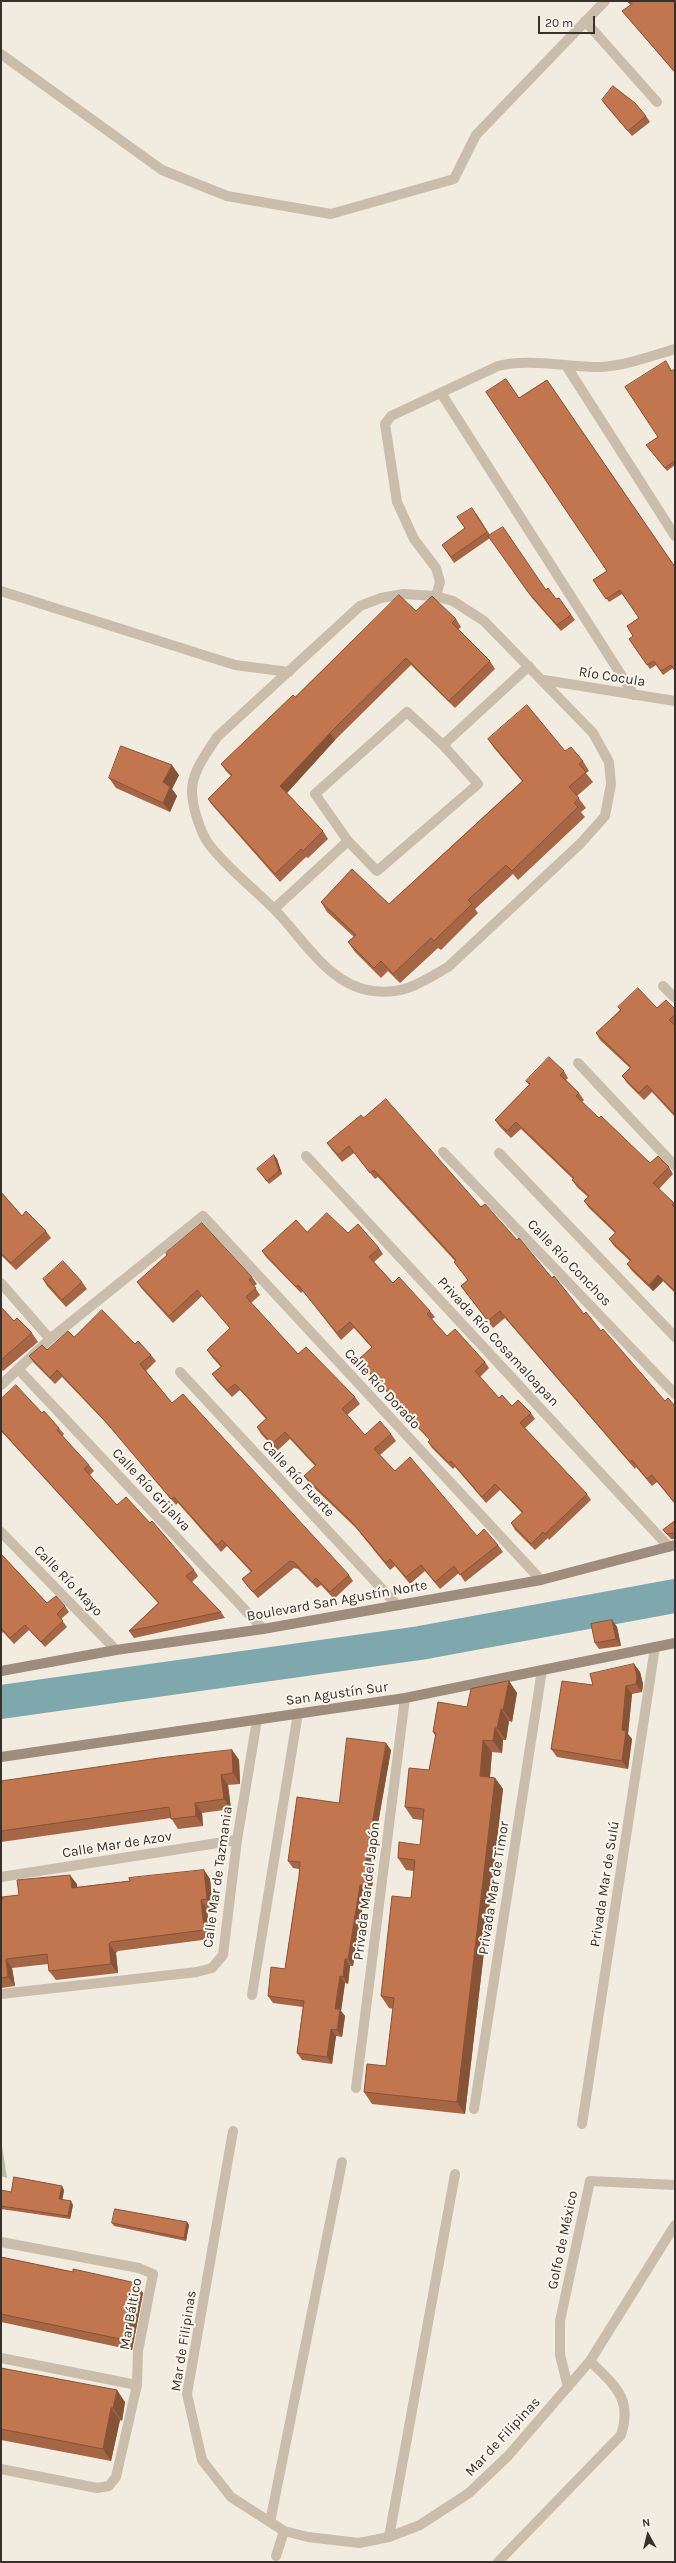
<!DOCTYPE html>
<html>
<head>
<meta charset="utf-8">
<style>
	body { margin:0 }
	#map { position:relative; width:676px; height:2563px; overflow:hidden; background:#f2ebe0; font-family:Karla,sans-serif }
	canvas { display:block }
	.frame { position:absolute; inset:0; border:2px solid #38302a; pointer-events:none }
	.north { position:absolute; left:628px; top:2515px; width:40px; height:40px; -webkit-text-stroke:3px #faf5ec; paint-order:stroke; rotate:352deg; font-size:11px; font-weight:700; line-height:16px; text-align:center; color:#38302a }
	.north::after { content:''; display:block; margin:auto; width:14px; height:18px; background:#38302a; clip-path:polygon(50% 0,100% 100%,50% 72%,0 100%) }
	.scale { position:absolute; left:538px; top:16px; width:57px; height:18px; box-sizing:border-box; border:2px solid #38302a; border-top:0; padding-left:5px; font-size:12px; line-height:14px; white-space:nowrap; color:#38302a; -webkit-text-stroke:3px #faf5ec; paint-order:stroke }
</style>
</head>
<body>
<div id="map">
<canvas width="676" height="2563"></canvas>
<div class="frame"></div>
<div class="north">N</div>
<div class="scale">20 m</div>
</div>
<script>
const c = document.querySelector('canvas').getContext('2d');
c.lineJoin = 'round';
function paint(path, color) {
  c.fillStyle = color;
  c.fill(path, 'evenodd');
}
function stroke(path, color, width, dash) {
  c.strokeStyle = color;
  c.lineWidth = width;
  c.lineCap = dash ? 'butt' : 'round';
  c.setLineDash(dash || []);
  c.stroke(path);
}
function label(font, color, halo, rows, align = 'center') {
  c.font = font + ' Karla,sans-serif';
  c.lineWidth = 4;
  c.setLineDash([]);
  c.textBaseline = 'middle';
  c.strokeStyle = halo;
  c.fillStyle = color;
  for (const [text, x, y, turn = 0] of rows) {
    c.save();
    c.translate(x, y);
    c.rotate((+turn || 0) * Math.PI / 180);
    c.textAlign = isNaN(turn) ? turn : align;
    if (halo) c.strokeText(text, 0, 0);
    c.fillText(text, 0, 0);
    c.restore();
  }
}
paint(new Path2D(`
	M1,2139L7,2178L1,2176Z`), '#b2c1a0');
stroke(new Path2D(`
	M1,1702L420,1643L675,1596`), '#7fa7ae', 34);
stroke(new Path2D(`
	M585,21L657,102
	M1,54L162,170L227,196L331,214L454,179L476,135L605,1
	M567,367L675,536
	M441,393L634,695
	M1,591L235,665L289,672
	M403,594L436,596L453,601L484,621L593,733L609,762L611,784L605,816L580,844L448,967C422,982 404,995 373,991C327,985 302,936 272,907C251,886 226,867 208,843C200,831 192,806 192,791C192,771 207,753 217,737L360,606L381,598Z
	M436,596L440,582L436,568L414,539L397,502L385,424L391,416L498,366C527,358 568,367 600,367C625,366 651,356 675,349
	M544,680L675,701
	M407,712L443,745L478,784L377,871L348,841L315,794Z
	M443,745L529,666
	M274,909L348,841
	M663,986L675,998
	M578,1063L675,1166
	M443,1152L675,1394
	M499,1153L675,1337
	M306,1156L669,1547
	M1,1283L50,1339
	M19,1370L263,1629
	M180,1372L397,1605
	M1,1385L50,1339L203,1216L541,1580
	M1,1532L116,1650
	M1,1877L237,1840
	M1,1994L197,1972L212,1968L223,1955L237,1840L257,1720
	M252,1995L298,1713
	M356,2088L405,1698
	M474,2109L542,1670
	M582,2124L655,1647
	M233,2131L187,2394L202,2460L231,2497L284,2531L308,2537L359,2543L389,2537L420,2525L469,2493L508,2456L590,2361L675,2225
	M1,2242L139,2268L153,2274L138,2351L137,2385L116,2477L109,2486L97,2488L1,2469
	M1,2358L137,2385
	M568,2387L560,2355V2321L590,2181L675,2185
	M270,2522L342,2162
	M389,2537L455,2174
	M276,2556L284,2531
	M498,2562L621,2435C633,2398 614,2385 590,2361`), '#cabdac', 10);
stroke(new Path2D(`
	M1,1671L116,1650L263,1629L541,1580L675,1545
	M1,1757L405,1698L675,1643`), '#9e8c7d', 10);
paint(new Path2D(`
	M626,1H675V73L622,11L631,5Z
	M602,100L646,116L650,122L632,136L606,106Z
	M668,364L672,371L675,369V465L667,471L646,445L658,437Z
	M506,379L519,398L547,380L675,567V671L673,668L663,675L656,665L650,669L629,639L633,636L627,626L639,618L622,594L609,602L593,580L607,571L486,392Z
	M476,513L490,535L546,590L556,599L559,598L575,620L561,631L532,598L490,538L454,563L442,545L465,528Z
	M416,611L456,619L461,627L458,630L490,661L495,669L455,708L411,665L335,740L287,793L323,831L328,839L308,858L306,857L280,882L213,806L208,799L231,776L226,771L221,764L295,697Z
	M488,739L565,751L583,761L589,771L586,773L593,782L577,796L586,808L581,812L585,817L518,880L513,874L475,909L478,913L441,950L438,948L400,983L388,971L381,978L355,952L348,942L354,937L327,912L321,902L389,904L522,781L494,748Z
	M179,775L172,789L177,796L170,812L116,788L109,778Z
	M618,1007L657,1008L675,1009V1025L674,1026H675V1117L652,1092L644,1100L627,1083L622,1076L630,1068L600,1040L596,1033L620,1010Z
	M564,1071L568,1078L566,1080L579,1093L584,1100L582,1102L599,1118L650,1163L669,1167L673,1174L659,1189L675,1204V1293L663,1281L653,1291L632,1271L627,1264L630,1261L614,1246L609,1239L615,1233L589,1208L584,1201L588,1197L577,1187L572,1180L573,1179L521,1129L511,1138L500,1127L495,1120L529,1085L526,1081Z
	M363,1118L481,1207L517,1240L552,1278L584,1314L601,1331L665,1401L675,1406V1504L657,1482L652,1486L636,1467L635,1469L505,1318L493,1328L461,1286L468,1280L454,1262L455,1261L378,1177L375,1179L354,1153L342,1162L332,1150L327,1143Z
	M274,1155L277,1159L282,1174L269,1184L260,1172Z
	M1,1192L22,1216L46,1231L51,1238L16,1270L1,1255Z
	M307,1232L348,1233L379,1248L383,1254L374,1262L393,1283L430,1311L435,1317L432,1319L447,1336L485,1362L489,1368L480,1377L499,1398L512,1406L531,1413L535,1419L525,1428L587,1494L591,1500L549,1540L548,1538L535,1550L515,1530L511,1523L522,1513L500,1490L486,1503L455,1467L453,1469L432,1448L428,1442L430,1440L414,1424L411,1427L399,1415L395,1409L399,1405L362,1366L358,1360L372,1348L354,1328L341,1340L303,1291L301,1293L266,1257L262,1251Z
	M252,1277L257,1284L254,1286L260,1295L251,1303L298,1354L355,1397L360,1404L347,1415L365,1435L391,1434L396,1441L380,1455L395,1471L477,1536L498,1545L503,1552L465,1582L459,1573L440,1589L425,1571L410,1584L395,1566L390,1570L356,1528L309,1483L304,1476L315,1466L290,1439L277,1451L261,1434L257,1427L266,1419L240,1390L232,1397L217,1381L212,1374L221,1367L212,1357L207,1350L230,1328L202,1296L173,1323L142,1289L137,1282Z
	M43,1279L82,1282L87,1289L66,1307L47,1286Z
	M1,1307L14,1321L32,1333L38,1342L3,1371L1,1369Z
	M74,1337L135,1344L151,1355L156,1361L146,1371L172,1403L349,1575L353,1581L334,1599L321,1585L317,1588L298,1569L294,1568L258,1598L247,1586L242,1579L251,1572L227,1546L221,1552L178,1503L176,1505L110,1427L62,1377L55,1384L34,1363L29,1356L47,1350Z
	M1,1399L42,1413L59,1428L64,1434L62,1436L89,1465L94,1471L90,1475L117,1505L194,1570L198,1576L192,1582L221,1612L225,1618L134,1638L129,1631L158,1603L1,1431Z
	M675,1521V1539H671L663,1530Z
	M1,1554L47,1603L65,1606L69,1612L61,1619L67,1627L45,1647L29,1630L14,1644L3,1632L1,1634Z
	M612,1620L617,1627L621,1646L599,1649L595,1643Z
	M634,1664L640,1672L643,1684L642,1692L632,1694L628,1734L632,1739L628,1769L557,1757L551,1749L593,1685Z
	M509,1681L517,1693L512,1722L509,1721L506,1740H503L502,1753L492,1752L490,1777L495,1778L503,1789L465,2114L372,2104L364,2092L386,2066L393,2009L389,2008L381,1996L411,1898L414,1871L406,1870L398,1858L420,1845L423,1820L413,1819L405,1807L429,1770L436,1737L433,1732L467,1707Z
	M232,1750L239,1760L240,1784L228,1785L231,1809L202,1813L203,1826L178,1829L171,1818L1,1842V1781Z
	M391,1750L371,1863L375,1868L371,1893L365,1892L353,1966H350L348,1984L345,1983L341,2011L345,2016L342,2037L336,2036L332,2064L302,2060L297,2053L303,2007L273,2003L268,1996L285,1969L299,1876V1869L293,1868L288,1861L339,1803Z
	M204,1870L210,1879L213,1908L207,1909L210,1939L118,1951L116,1953L118,1973L56,1980L49,1971L48,1964L12,1968L15,1986L1,1988V1899L19,1895L77,1884V1887L130,1881Z
	M64,2190L62,2200L73,2205L70,2219L1,2209V2191L11,2192Z
	M187,2222L189,2225L186,2241L114,2226L112,2223Z
	M1,2257L73,2272L136,2283L143,2293L132,2350L1,2322Z
	M1,2368L125,2402L122,2421L120,2420L111,2461L1,2440Z`), '#a66544');
paint(new Path2D(`
	M330,733L335,740L286,794L280,786Z
	M172,765L179,775L172,789L177,796L170,812L163,803V782Z
	M274,1155L277,1159L282,1174L279,1171Z
	M658,1275L663,1281L653,1291L649,1285Z
	M612,1620L617,1627L621,1646L616,1639Z
	M634,1664L640,1672L643,1684L642,1692L636,1684Z
	M509,1681L517,1693L512,1722L503,1710Z
	M626,1686L632,1694L628,1734L632,1739L628,1769L622,1761V1730Z
	M501,1709L509,1721L506,1740L497,1728Z
	M495,1728L503,1740L502,1753L493,1741Z
	M483,1740L492,1752L489,1788L480,1776Z
	M386,1743L391,1750L371,1863L375,1868L371,1893L366,1886V1860Z
	M232,1750L239,1760L240,1784L233,1773Z
	M221,1775L228,1785L231,1809L224,1799Z
	M495,1778L503,1789L465,2114L457,2102Z
	M195,1803L202,1813L203,1826L196,1816Z
	M204,1870L210,1879L213,1908L207,1899Z
	M70,1875L77,1884L78,1897L72,1888Z
	M360,1885L365,1892L353,1966L348,1959Z
	M201,1900L207,1909L210,1939L204,1930Z
	M109,1944L116,1953L118,1973L111,1964Z
	M6,1959L12,1968L15,1986L8,1977Z
	M345,1959L350,1966L348,1984L343,1977Z
	M340,1976L345,1983L341,2011L345,2016L342,2037L337,2030L335,2009Z
	M331,2029L336,2036L332,2064L327,2057Z
	M62,2186L64,2190L62,2202L59,2199Z
	M71,2201L73,2205L70,2219L68,2216Z
	M187,2222L189,2225L186,2241L184,2238Z
	M136,2283L143,2293L132,2350L125,2340Z
	M117,2390L125,2402L122,2421L113,2408Z
	M111,2408L120,2420L111,2461L103,2449Z`), '#875337');
const building = new Path2D(`
	M627,1H675V72L622,11L632,4Z
	M613,86L635,103L646,116L628,131L602,100Z
	M666,361L671,371L675,369V462L674,461L665,468L646,445L658,437L625,387Z
	M506,379L519,398L547,380L675,567V671L671,665L661,671L654,661L647,665L629,639L633,636L627,626L639,618L620,590L606,599L593,580L607,571L486,392Z
	M472,508L487,532L451,557L442,545L465,528L457,517Z
	M503,527L546,590L548,588L556,599L559,598L571,615L557,625L528,592L488,536Z
	M399,595L416,611L432,596L456,619L452,623L490,661L449,701L406,658L330,733L280,786L323,831L303,851L301,849L275,874L208,799L232,775L221,764L293,695L295,697Z
	M527,705L565,751L571,747L583,761L579,764L586,772L569,787L579,798L574,803L578,807L512,871L506,865L468,900L472,904L434,941L431,938L393,974L381,961L374,968L348,942L356,935L321,902L352,869L389,904L523,781L488,739Z
	M121,746L172,765L163,782L170,787L163,803L109,778Z
	M638,988L657,1008L666,1000L675,1009V1014L669,1020L675,1026V1115L647,1085L639,1093L622,1076L631,1067L596,1033L621,1010L618,1007Z
	M549,1057L564,1071L560,1075L579,1093L576,1096L599,1118L601,1116L650,1163L658,1156L669,1167L653,1183L674,1203L672,1205L675,1208V1291L658,1275L649,1285L627,1264L631,1260L609,1239L616,1232L584,1201L589,1196L572,1180L574,1178L516,1122L507,1131L495,1120L530,1084L526,1081Z
	M386,1099L481,1207L485,1204L517,1240L519,1238L552,1278L554,1276L584,1314L586,1312L601,1331L603,1329L665,1401L668,1398L675,1406V1503L652,1475L647,1479L632,1460L630,1462L500,1311L488,1321L461,1286L468,1280L454,1262L456,1260L374,1170L370,1173L349,1146L338,1155L327,1143L361,1115L363,1118Z
	M274,1155L279,1171L267,1181L257,1169Z
	M1,1192L22,1216L26,1211L46,1231L11,1263L1,1253Z
	M327,1213L348,1233L358,1224L379,1248L369,1257L393,1283L399,1277L430,1311L427,1314L447,1336L455,1329L485,1362L475,1371L499,1398L502,1395L512,1406L518,1400L531,1413L520,1423L587,1494L545,1534L543,1532L531,1544L511,1523L523,1512L495,1484L482,1497L451,1461L449,1463L428,1442L430,1440L410,1418L406,1421L395,1409L400,1404L358,1360L372,1347L350,1322L337,1333L298,1285L296,1287L262,1251L296,1220L307,1232Z
	M202,1223L252,1277L249,1280L256,1288L246,1297L298,1354L306,1347L355,1397L342,1409L365,1435L380,1421L391,1434L374,1449L395,1471L410,1457L477,1536L484,1529L498,1545L460,1575L454,1566L435,1582L421,1565L406,1577L390,1559L386,1563L351,1521L304,1476L316,1465L285,1432L272,1444L257,1427L267,1418L235,1384L227,1390L212,1374L222,1366L207,1350L230,1328L197,1290L169,1316L137,1282L167,1255L166,1253Z
	M63,1261L82,1282L62,1300L43,1279Z
	M1,1307L14,1321L17,1318L32,1333L1,1360Z
	M102,1310L135,1344L138,1341L151,1355L140,1364L172,1403L183,1394L349,1575L330,1592L316,1578L312,1582L294,1562L290,1561L253,1592L242,1579L252,1571L222,1540L217,1545L174,1497L171,1499L105,1421L57,1370L50,1378L29,1356L42,1345L47,1350L68,1331L74,1337Z
	M16,1385L42,1413L44,1411L59,1428L57,1430L89,1465L84,1469L117,1505L126,1497L150,1523L152,1521L194,1570L186,1576L221,1612L129,1631L159,1603L1,1430V1399Z
	M675,1521V1533L667,1534L663,1530Z
	M1,1554L47,1603L56,1596L65,1606L57,1614L63,1621L41,1642L25,1625L10,1638L1,1628Z
	M612,1620L616,1639L595,1643L591,1624Z
	M634,1664L637,1676L636,1684L626,1686L622,1730L626,1731L622,1761L551,1749L562,1681L593,1685L590,1674Z
	M509,1681L503,1710L501,1709L497,1728H495L493,1741L483,1740L480,1776L495,1778L457,2102L364,2092L367,2064L386,2066L394,1998L381,1996L392,1896L411,1898L415,1860L398,1858L399,1842L420,1845L424,1809L405,1807L409,1768L429,1770L436,1733L433,1732L438,1702L467,1707L471,1689Z
	M347,1738L386,1743L366,1860L370,1861L366,1886L360,1885L348,1959H345L343,1977L340,1976L335,2009H340L337,2030L331,2029L327,2057L297,2053L304,2001L268,1996L271,1967L285,1969L299,1876L300,1862L288,1861L297,1797L339,1803Z
	M232,1750L233,1773L221,1775L224,1799L195,1803L196,1816L171,1819L169,1807L1,1831V1781L159,1758Z
	M204,1870L207,1899L201,1900L204,1930L111,1942L109,1944L111,1964L49,1971L47,1954L6,1959L8,1977L1,1978V1899H3L2,1897L19,1895L17,1880L70,1875L72,1888L130,1881L129,1878Z
	M14,2177L62,2186L59,2199L71,2201L68,2216L1,2206V2190L11,2192Z
	M115,2209L187,2222L184,2238L112,2223Z
	M1,2257L73,2272V2269L136,2283L125,2340L1,2314Z
	M1,2368L117,2390L113,2408H111L103,2449L1,2429Z`);
paint(building, '#c1764f');
stroke(building, '#875337', 1);
label('14px', '#38302a', '#faf5ec', [
	["Río Cocula",612,677,9],
	["Calle Río Conchos",569,1263,46],
	["Privada Río Cosamaloapan",498,1342,47],
	["Calle Río Dorado",382,1389,47],
	["Calle Río Fuerte",298,1479,47],
	["Calle Río Grijalva",151,1490,47],
	["Calle Río Mayo",68,1581,46],
	["Boulevard San Agustín Norte",337,1601,-10],
	["San Agustín Sur",337,1694,-8],
	["Calle Mar de Azov",117,1845,-9],
	["Calle Mar de Tazmania",218,1877,-82],
	["Privada Mar de Sulú",605,1884,-81],
	["Privada Mar de Timor",494,1888,-81],
	["Privada Mar del Japón",367,1891,-83],
	["Golfo de México",563,2240,-78],
	["Mar Báltico",131,2314,-80],
	["Mar de Filipinas",184,2341,-81],
	["Mar de Filipinas",503,2437,-47]
]);
</script>
</body>
</html>
